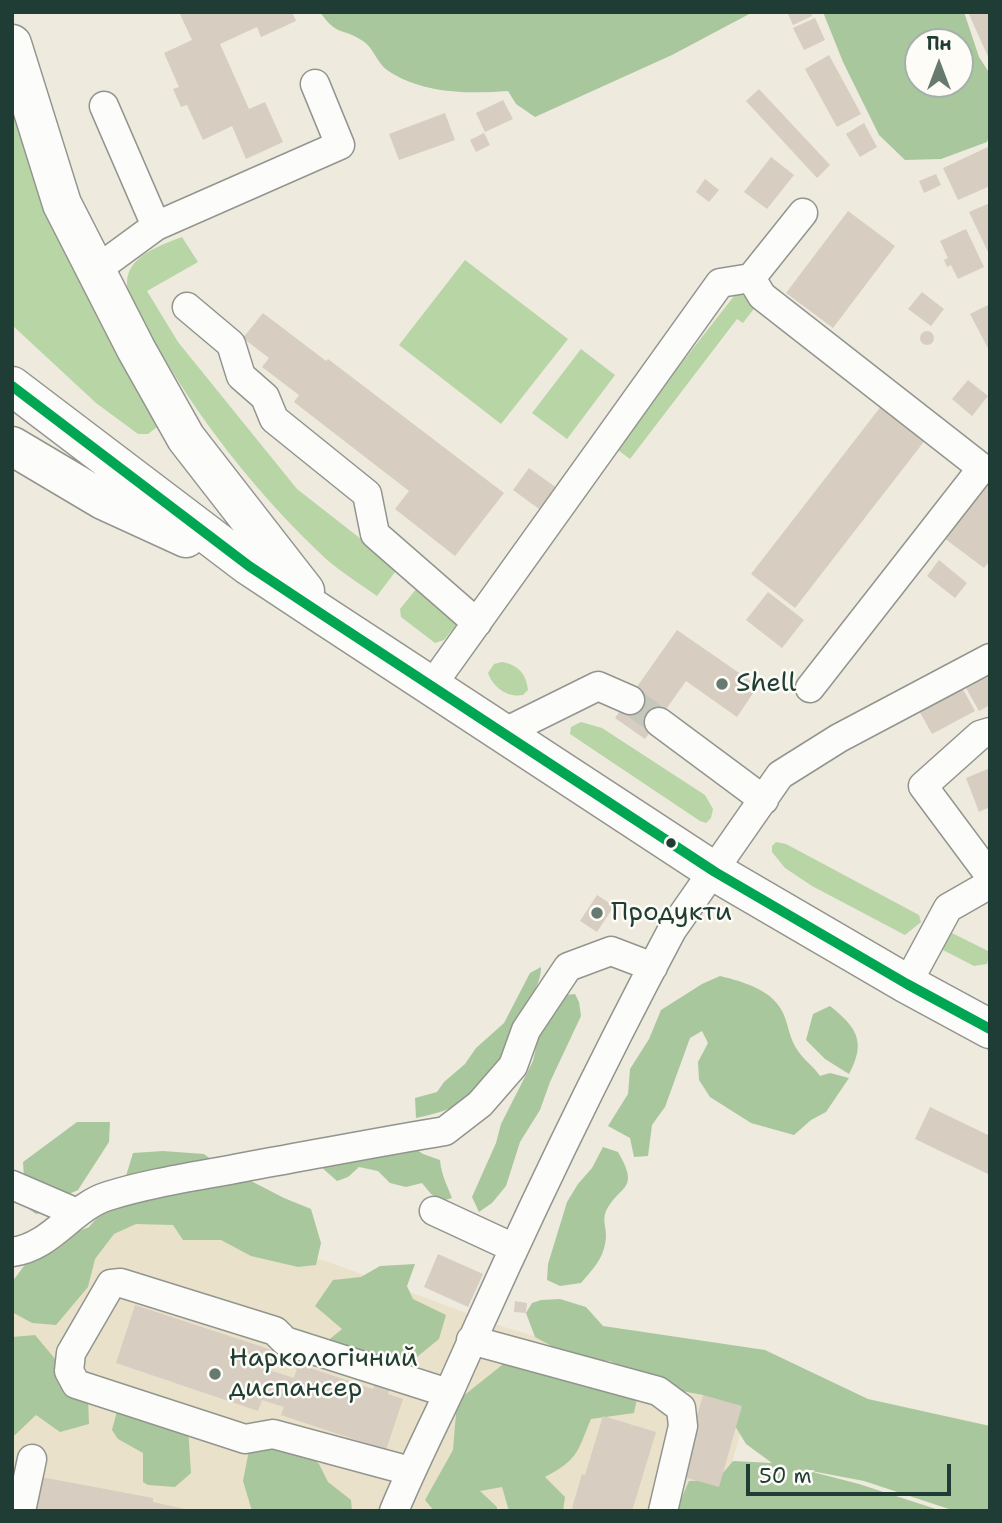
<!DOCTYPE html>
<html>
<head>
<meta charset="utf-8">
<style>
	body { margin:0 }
	#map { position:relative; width:1002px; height:1523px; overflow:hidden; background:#eeeade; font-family:"Shantell Sans",sans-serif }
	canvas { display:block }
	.frame { position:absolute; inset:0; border:14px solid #1f3d34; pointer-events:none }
	.north { position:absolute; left:904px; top:28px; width:70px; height:70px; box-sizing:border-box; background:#fdfcf7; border:2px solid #a4b0a9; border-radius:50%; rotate:0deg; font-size:19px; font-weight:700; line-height:28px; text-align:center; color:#1f3d34 }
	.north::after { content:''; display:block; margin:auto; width:24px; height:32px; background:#677a70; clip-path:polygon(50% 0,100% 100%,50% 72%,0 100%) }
	.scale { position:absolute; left:746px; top:1464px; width:205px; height:32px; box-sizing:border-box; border:4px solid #1f3d34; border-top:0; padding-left:9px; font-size:21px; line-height:24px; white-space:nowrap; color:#1f3d34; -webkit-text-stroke:5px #fdfcf7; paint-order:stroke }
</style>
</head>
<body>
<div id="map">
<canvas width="1002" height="1523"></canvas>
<div class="frame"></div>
<div class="north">Пн</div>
<div class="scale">50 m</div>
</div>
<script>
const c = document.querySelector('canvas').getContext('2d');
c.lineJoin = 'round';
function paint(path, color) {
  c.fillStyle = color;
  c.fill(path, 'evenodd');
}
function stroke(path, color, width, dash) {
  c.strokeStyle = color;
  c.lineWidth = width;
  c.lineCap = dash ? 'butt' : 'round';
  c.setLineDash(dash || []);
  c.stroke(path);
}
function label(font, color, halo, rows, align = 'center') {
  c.font = font + ' "Shantell Sans",sans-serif';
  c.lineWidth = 5;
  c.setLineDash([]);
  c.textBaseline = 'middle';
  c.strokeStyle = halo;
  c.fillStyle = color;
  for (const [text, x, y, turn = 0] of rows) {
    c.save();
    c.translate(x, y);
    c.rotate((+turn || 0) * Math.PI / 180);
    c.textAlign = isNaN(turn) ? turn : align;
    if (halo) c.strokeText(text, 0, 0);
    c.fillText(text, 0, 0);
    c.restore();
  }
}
paint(new Path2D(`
	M116,1206L326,1261L504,1327L750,1400L718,1511H12V1278L59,1260Z`), '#eae1ca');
paint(new Path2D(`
	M12,106L51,217L86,295L155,412L157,427L148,434H138L96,403L12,325Z
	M182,237L198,262L147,291L178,342L297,489L398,568L377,596C360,584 341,572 325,558C257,494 196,417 151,335C143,320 126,299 127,282C128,255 162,245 182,237Z
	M465,260L568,339L501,424L399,345Z
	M738,291L756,306L743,323L737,319L630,459L615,448Z
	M581,349L615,375L567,439L532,413Z
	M417,588L460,620L444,640L435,643L401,617L400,609Z
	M502,662C518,665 526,673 528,690L523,695C507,698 493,687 488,673L494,664Z
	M581,722L602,728L705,795L713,809L711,818L706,823L700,821L570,734L571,727Z
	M776,842L786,844L919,915L921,922L905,935L812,886L785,868L772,852V846Z
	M948,931L990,952L987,964L974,966L943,950Z`), '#b8d5a6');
paint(new Path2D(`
	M320,12H753L672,55L535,117L516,104L508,91C468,94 422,94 387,70C377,63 373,47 363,41C342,27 337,37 320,12Z
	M823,12H964L979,57L990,74V133L987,142L941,159L905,160L879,135L843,62ZM918,42H960V84H918Z
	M541,967C541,985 530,996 523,1012C516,1030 497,1073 485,1086C466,1105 441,1113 416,1118L415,1098L437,1092L444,1082L465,1064L476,1048L504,1023L530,973Z
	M720,976C744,982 774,990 784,1015C789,1028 790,1040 798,1051C804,1060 814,1067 820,1076L830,1073L849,1078L826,1112L811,1120L794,1135L751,1123L710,1097L699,1080L698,1062L708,1043L702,1031L690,1038L665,1107L652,1125L648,1156L634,1157L630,1138L608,1126L628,1094L630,1069L649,1039L661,1010L702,984Z
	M575,994L579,1002L581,1016L550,1082L540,1110L520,1142L506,1186L492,1203L479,1212L472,1197L496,1143L501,1124L533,1061L543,1015L555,996Z
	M830,1006C856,1027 867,1041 849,1074L825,1059L806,1040L813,1014Z
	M77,1122H110L109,1142L78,1190L56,1200L52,1211L36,1214L26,1207L23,1162Z
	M407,1143L423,1154L440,1160C441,1174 447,1185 452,1198L442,1201L431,1194L422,1183L406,1187L390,1183L378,1171L359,1167L348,1177L337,1181L319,1165Z
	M603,1147L618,1152C642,1193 617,1184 605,1214C603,1221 606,1228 606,1236C605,1257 594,1268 581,1283L560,1286L547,1280L548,1264L567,1202L578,1184L592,1168Z
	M163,1151L204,1154L231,1174L251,1181L284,1198L311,1209L321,1243L316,1265L298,1267L251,1256L221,1240H183L173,1225L136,1224L114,1234L95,1259L88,1287L56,1325L32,1323L12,1312V1282L33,1254L57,1240L89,1227L113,1199L126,1176L133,1153Z
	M415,1264L407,1286L413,1299L446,1315L439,1339L412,1361L386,1363L325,1343L342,1329L315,1306L333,1280L361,1277L380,1266Z
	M560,1299L586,1307L603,1326L765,1350L868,1399L990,1426V1511H955L864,1481L801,1469L859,1484L942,1511H676L689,1481L717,1480L733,1461L772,1463L746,1444L729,1416L703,1395L671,1389L610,1361L575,1359L535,1337L526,1313L532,1303L541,1300Z
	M35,1335L88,1398L89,1424L60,1432L36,1415L15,1435L12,1434V1337Z
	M507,1361L639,1389L634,1413L591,1419C577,1452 579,1459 545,1477L565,1497L563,1511H509L502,1487L480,1491L497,1507V1511H434L425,1500L453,1450L457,1401Z
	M120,1400L188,1426L191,1473L175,1487L148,1485L143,1482V1453L118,1439L112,1430Z
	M250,1445L303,1448L319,1464L328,1482L351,1500L352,1511H252L243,1481Z`), '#a9c79d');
paint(new Path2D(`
	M179,12H292L296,21L261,37L257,27L220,44L249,109L265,102L283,142L246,159L232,126L203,140L187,105L181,107L173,89L179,87L164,53L192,40Z
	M787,12H811L812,16L793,25Z
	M968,12H990V61Z
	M815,18L825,40L804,50L793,28Z
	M829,55L861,114L837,127L805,69Z
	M759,89L830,165L817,178L746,101Z
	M503,100L513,119L485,132L476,113Z
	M445,113L455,140L399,160L389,134Z
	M864,123L877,147L860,157L846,134Z
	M484,133L490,145L476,152L470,140Z
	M990,146V186L958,200L943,168Z
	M771,157L794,175L767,209L744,192Z
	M936,174L941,185L924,193L919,181Z
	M705,179L719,190L709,202L696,192Z
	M990,203V256L969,212Z
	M848,211L895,246L833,328L786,293Z
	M966,229L984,267L958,279L951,265L947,267L944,260L948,258L940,241Z
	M922,292L944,309L931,326L908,309Z
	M990,304V352L970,314Z
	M263,313L326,361L328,359L504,493L455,556L395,509L409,491L294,402L299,395L262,367L269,358L243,338Z
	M920 338a7 7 0 1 1 14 0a7 7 0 1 1-14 0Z
	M968,380L988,396L972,416L952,399Z
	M882,405L926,439L795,608L751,574Z
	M529,468L561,491L546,514L513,490Z
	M985,485L990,488V561L984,568L944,538Z
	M939,560L967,583L955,598L927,576Z
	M768,592L804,620L782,648L746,620Z
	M677,630L758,686L737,717L686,681L645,739L615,718Z
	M990,676V705L979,711L966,688Z
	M960,684L975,711L932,734L917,707Z
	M990,768V807L979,812L966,778Z
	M597,895L614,906L597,932L580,921Z
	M930,1107L990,1136V1175L915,1139Z
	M438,1254L483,1274L468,1307L424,1287Z
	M515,1301L527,1303L526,1313L514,1312Z
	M135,1305L278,1352L272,1371L294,1378L298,1364L373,1389L377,1377L392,1382L388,1394L403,1399L386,1450L281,1415L284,1407L262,1400L258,1411L116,1363Z
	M703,1395L742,1406L719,1487L680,1476Z
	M603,1416L656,1432L632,1511H574L572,1508L582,1474L585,1475Z
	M41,1477L153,1498V1502L194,1511H35Z`), '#d7cdc0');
stroke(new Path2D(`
	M630,700L659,722`), '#c5c7bc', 28, [28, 14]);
const minor = new Path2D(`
	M104,106L156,226
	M96,270L156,226L340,145L315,84
	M751,278L762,296L982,468L810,688
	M187,307L231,344L241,376L265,397L274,419L367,494L375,534L477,623
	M432,685L720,283L751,278L803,213
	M659,722L764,800
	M990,732L980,735L923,786L990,876
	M503,733L598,686L630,700
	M907,984L948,908L990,884
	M12,1185L77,1213
	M434,1211L514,1248
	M12,1252C52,1247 72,1207 108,1196C153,1182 199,1176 245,1167C312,1155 378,1142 445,1131L480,1104L513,1066L526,1030L568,967L611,951L653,967
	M471,1340L658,1391L681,1408L683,1426L663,1511
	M410,1471L273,1434L245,1439L76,1384L69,1371L71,1353L111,1284L121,1283L275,1331L285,1341L448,1393
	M21,1511L32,1459
	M394,1511C411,1470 431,1430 450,1390C519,1234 592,1080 672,930L780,775L839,738L990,658`);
const highway = new Path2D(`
	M12,44L62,204L136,349L186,438L305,591
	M12,386L249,566L323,615L715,872L907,984L990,1029
	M12,446L103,500L186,538`);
stroke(minor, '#92958e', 31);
stroke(highway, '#92958e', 41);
stroke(minor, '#fcfcfa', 28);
stroke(highway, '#fcfcfa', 38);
stroke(new Path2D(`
	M12,386L249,566L323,615L715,872L907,984L990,1029`), '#00a651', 10);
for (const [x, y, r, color] of [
	[722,684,7,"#677a70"],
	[671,843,6,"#1f3d34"],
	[597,913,7,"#677a70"],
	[215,1374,7,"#677a70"]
]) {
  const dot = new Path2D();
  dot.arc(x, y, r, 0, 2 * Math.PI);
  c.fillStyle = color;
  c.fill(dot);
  stroke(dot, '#fdfcf7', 2.5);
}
label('26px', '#1f3d34', '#fdfcf7', [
	["Shell",736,684],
	["Продукти",611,913],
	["Наркологічний",229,1359],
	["диспансер",229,1389]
], 'left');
</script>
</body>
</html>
